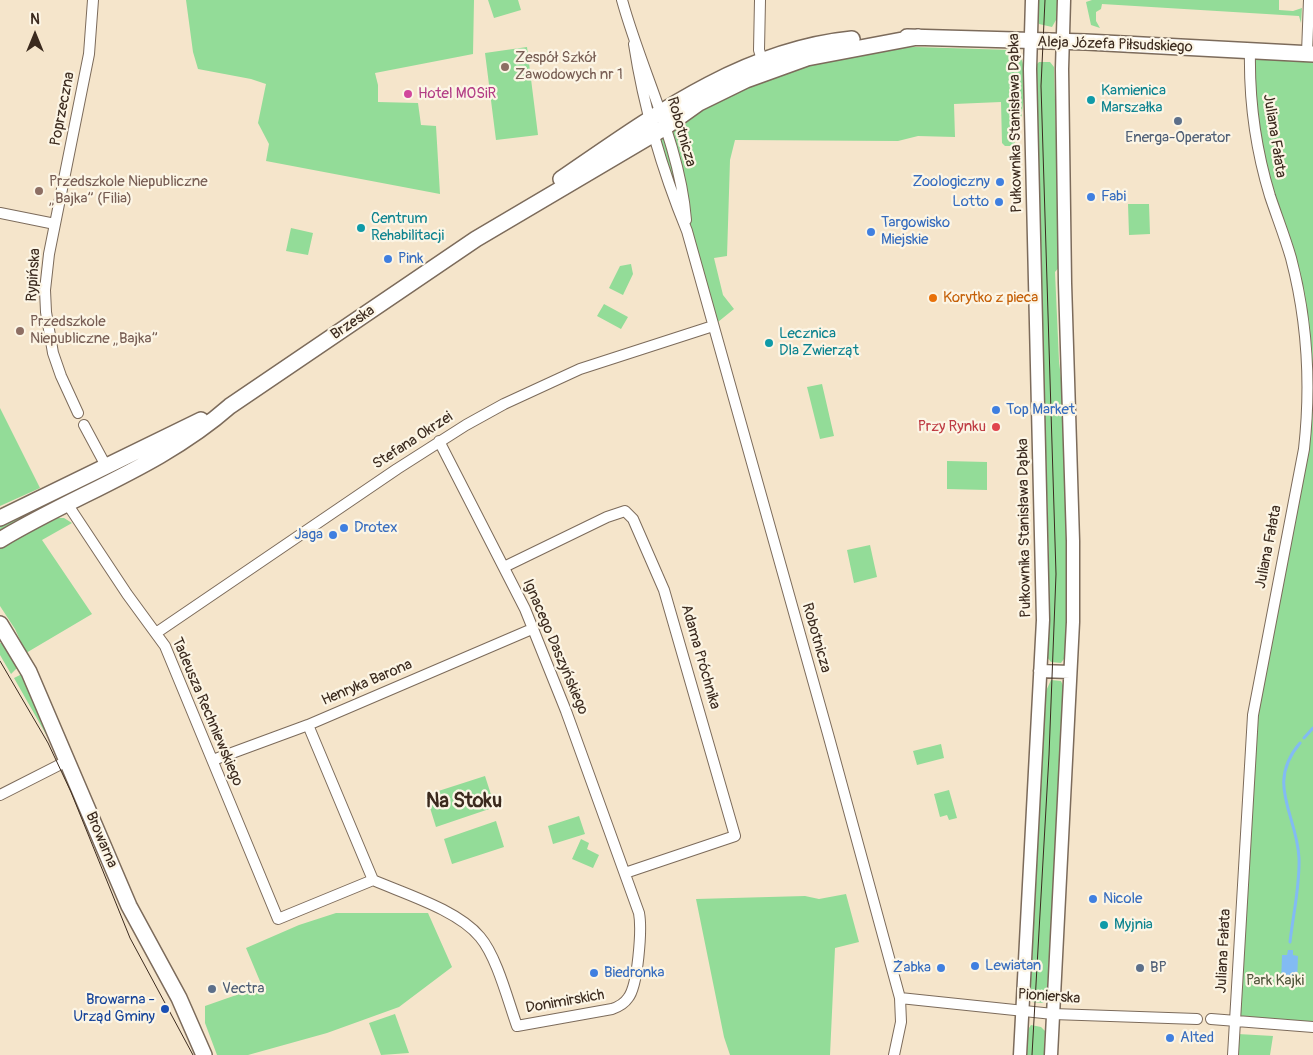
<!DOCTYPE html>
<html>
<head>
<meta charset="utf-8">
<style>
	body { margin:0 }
	#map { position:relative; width:1313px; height:1055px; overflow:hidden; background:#f5e5cb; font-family:Pangolin,sans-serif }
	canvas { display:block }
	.north { position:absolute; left:10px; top:10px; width:50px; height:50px; -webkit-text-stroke:4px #fcf5e5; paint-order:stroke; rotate:0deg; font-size:14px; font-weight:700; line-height:20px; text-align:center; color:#3b2a1e }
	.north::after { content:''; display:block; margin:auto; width:18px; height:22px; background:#3b2a1e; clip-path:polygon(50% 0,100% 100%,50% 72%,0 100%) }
</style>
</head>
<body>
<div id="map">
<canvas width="1313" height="1055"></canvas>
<div class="north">N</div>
</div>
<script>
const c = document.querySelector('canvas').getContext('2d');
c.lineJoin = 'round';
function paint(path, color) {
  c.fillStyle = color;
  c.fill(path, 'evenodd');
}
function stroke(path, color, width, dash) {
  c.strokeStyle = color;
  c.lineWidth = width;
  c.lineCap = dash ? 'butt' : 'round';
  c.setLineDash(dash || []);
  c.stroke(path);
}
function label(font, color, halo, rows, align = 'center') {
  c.font = font + ' Pangolin,sans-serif';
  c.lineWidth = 4.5;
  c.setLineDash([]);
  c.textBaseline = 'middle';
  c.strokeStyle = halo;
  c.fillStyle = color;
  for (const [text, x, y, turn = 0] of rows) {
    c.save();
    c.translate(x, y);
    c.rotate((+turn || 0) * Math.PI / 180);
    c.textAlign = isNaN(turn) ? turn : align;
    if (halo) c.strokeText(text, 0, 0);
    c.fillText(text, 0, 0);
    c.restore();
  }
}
paint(new Path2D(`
	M186,0H474L473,54L375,73L378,85V102L418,103L421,125L436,126L440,194L266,161L269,144L258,123L266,84L251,79L198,69L193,52Z
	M488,0H518L521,10L494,18Z
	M1037,0H1058L1056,20L1052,27L1039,24L1037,20Z
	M1092,0H1279V10L1293,11L1302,8L1301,23L1299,16L1102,4L1101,9L1096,12V21L1100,28L1091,25L1086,2Z
	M527,47L538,135L496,140L485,53Z
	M915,47L1012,50C1033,57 1022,105 1021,123H1018L1014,146H1005L1002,143L1001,102L954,104L955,137L918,136L898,141L735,140L730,160L727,256L714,258L723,295L734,309L713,326L660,137L674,130L681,118L789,68L889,48Z
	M1249,57L1313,59V1022L1236,1016L1253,715L1304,449L1302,318L1263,170Z
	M1039,62H1050L1054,67L1060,266L1055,272L1059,361L1063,395L1068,573L1066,656L1061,663L1051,662L1047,657L1049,563L1035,66Z
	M1128,204H1149L1150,234L1129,235Z
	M291,228L313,233L308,255L286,251Z
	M631,264L633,274L623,295L609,288L620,266Z
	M604,304L628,317L621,329L597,316Z
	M822,384L834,436L820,439L807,387Z
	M0,408L40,488L0,506Z
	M947,461L987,462V490L947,489Z
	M94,479L96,481L0,533V524Z
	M58,518H64L72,523L42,540L92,614L26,653L15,629L0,606V547Z
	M870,545L877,577L854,583L847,550Z
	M0,643H4L18,667L11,674L0,655Z
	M20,675H23L56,752L14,678Z
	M1051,680L1061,681L1064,688L1047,996L1043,1003L1032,1002L1030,998L1046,691Z
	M941,744L944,758L917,765L913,751Z
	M485,776L495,807L436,827L426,795Z
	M949,790L957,818L949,820L947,815L940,817L934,794Z
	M579,816L585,834L553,844L548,826Z
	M496,821L504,847L452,864L444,839Z
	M581,839L589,843L587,849L599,855L593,868L572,859Z
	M846,894L859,942L835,948L830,1055H730L724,1037L696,899L805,896L819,899Z
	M336,913H428L452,967L399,1007L327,1033L248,1055H217L205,1023V1006L262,986L246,948L299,925Z
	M395,1014L409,1053L381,1055L369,1023Z
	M1031,1025L1041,1027L1045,1031L1044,1055H1025L1027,1031Z
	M1238,1034L1273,1036L1270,1055H1237Z`), '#93dc98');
paint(new Path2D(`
	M1288,950H1293V955L1298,956L1297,984L1281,983L1282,955H1287Z`), '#82bbf3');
stroke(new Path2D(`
	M1304,738L1313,728
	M1290,942C1293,915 1300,886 1299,858C1297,814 1265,784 1300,743`), '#82bbf3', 3);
const minor = new Path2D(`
	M622,0C642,73 680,144 686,220
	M760,0L759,50L762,60
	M634,44C644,109 662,170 687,231L828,734L900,998L901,1022L894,1055
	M1307,53L1309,0
	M0,213L55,224
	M78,413L61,376L53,353L46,312L45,290L49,254L89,54L93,0
	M84,425L106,466
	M68,505L127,594L165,646L278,919L373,880C405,894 458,910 480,937C497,957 508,1001 517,1026L612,1009C618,1007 624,1004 628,998C638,986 642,929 639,913L566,711L525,609L439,441
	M504,567L607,517L625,511L633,519L664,590L735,836L625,873
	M156,633L397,469L466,425L504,404L580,369L713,326
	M308,725L373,880
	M213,760L308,725L532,629
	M0,795L67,761
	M900,998L1053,1014L1197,1019
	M1211,1019L1313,1027
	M1233,1055L1253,715L1304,449C1311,386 1307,319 1291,258C1285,237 1277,217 1270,196C1256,150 1249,99 1250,51`);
const tertiary = new Path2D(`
	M1040,671L1070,672
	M1020,1055L1043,620L1030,69L1032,0
	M1051,1055L1073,622V541L1065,283L1062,69L1064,0`);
const secondary = new Path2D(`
	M907,37L1086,42L1313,54
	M561,179C650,118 741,50 852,39
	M0,518L201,420
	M0,540C76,494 162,466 230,406L476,239L664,128L699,103L746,80L807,58L918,37
	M0,624L29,672L129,906L179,998L204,1055`);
stroke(minor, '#7c6b5b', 12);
stroke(tertiary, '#7c6b5b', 15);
stroke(secondary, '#7c6b5b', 18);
stroke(minor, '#fff', 10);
stroke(tertiary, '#fff', 12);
stroke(secondary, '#fff', 15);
stroke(new Path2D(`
	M0,661L48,743L71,792L130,938L193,1055
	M1032,1055L1049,755L1056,574L1041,86L1045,0`), '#3b2a1e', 1);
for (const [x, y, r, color] of [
	[505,67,5,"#8d6e63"],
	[408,94,5,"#d1479c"],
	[1091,100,5,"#0f9aa8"],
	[1178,121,5,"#5c6f8a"],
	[1000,182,5,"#3f7fe0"],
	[39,191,5,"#8d6e63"],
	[1091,197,5,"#3f7fe0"],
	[999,202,5,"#3f7fe0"],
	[361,228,5,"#0f9aa8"],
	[871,232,5,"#3f7fe0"],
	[388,259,5,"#3f7fe0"],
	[933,298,5,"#e8710a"],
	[20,331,5,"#8d6e63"],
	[769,343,5,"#0f9aa8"],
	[996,410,5,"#3f7fe0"],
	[996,427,5,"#e0444e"],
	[344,528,5,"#3f7fe0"],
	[333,535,5,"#3f7fe0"],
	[1093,899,5,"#3f7fe0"],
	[1104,925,5,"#0f9aa8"],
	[975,966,5,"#3f7fe0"],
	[941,968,5,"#3f7fe0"],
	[1140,968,5,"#5c6f8a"],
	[594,973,5,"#3f7fe0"],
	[212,989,5,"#5c6f8a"],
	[165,1009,5,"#1a4fb4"],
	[1170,1038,5,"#3f7fe0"]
]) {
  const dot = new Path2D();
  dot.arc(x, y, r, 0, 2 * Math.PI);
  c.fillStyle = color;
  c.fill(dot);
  stroke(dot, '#fcf5e5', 2);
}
label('15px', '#3b2a1e', '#fcf5e5', [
	["Aleja Józefa Piłsudskiego",1115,45,2],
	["Poprzeczna",63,109,-79],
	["Pułkownika Stanisława Dąbka",1016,123,-91],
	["Robotnicza",681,132,74],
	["Juliana Fałata",1274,136,81],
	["Rypińska",34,275,-86],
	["Brzeska",353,323,-34],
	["Stefana Okrzei",413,441,-33],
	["Pułkownika Stanisława Dąbka",1025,528,-91],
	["Juliana Fałata",1269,547,-79],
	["Robotnicza",816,638,74],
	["Ignacego Daszyńskiego",555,647,67],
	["Adama Próchnika",700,657,74],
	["Henryka Barona",367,683,-23],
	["Tadeusza Rechniewskiego",207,712,67],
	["Browarna",101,840,67],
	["Juliana Fałata",1224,951,-87],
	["Pionierska",1049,997,4],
	["Donimirskich",565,1002,-10]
]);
label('15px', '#785e54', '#fcf5e5', [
	["Zespół Szkół",515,58],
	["Zawodowych nr 1",515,75],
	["Przedszkole Niepubliczne",49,182],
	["„Bajka” (Filia)",49,199],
	["Przedszkole",30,322],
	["Niepubliczne „Bajka”",30,339]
], 'left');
label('15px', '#0d838f', '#fcf5e5', [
	["Kamienica",1101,91],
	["Marszałka",1101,108],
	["Centrum",371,219],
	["Rehabilitacji",371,236],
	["Lecznica",779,334],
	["Dla Zwierząt",779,351],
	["Myjnia",1114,925]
], 'left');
label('15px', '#b23c85', '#fcf5e5', [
	["Hotel MOSiR",418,94]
], 'left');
label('15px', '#4e5e75', '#fcf5e5', [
	["Energa-Operator",1178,138,"center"],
	["BP",1150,968],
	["Vectra",222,989]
], 'left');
label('15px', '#366cbe', '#fcf5e5', [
	["Zoologiczny",990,182,"right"],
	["Fabi",1101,197],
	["Lotto",989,202,"right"],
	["Targowisko",881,223],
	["Miejskie",881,240],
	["Pink",398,259],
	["Top Market",1006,410],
	["Drotex",354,528],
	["Jaga",323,535,"right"],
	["Nicole",1103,899],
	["Lewiatan",985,966],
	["Żabka",931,968,"right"],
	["Biedronka",604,973],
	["Alted",1180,1038]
], 'left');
label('15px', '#c56008', '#fcf5e5', [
	["Korytko z pieca",943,298]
], 'left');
label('15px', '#be3a42', '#fcf5e5', [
	["Przy Rynku",986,427]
], 'right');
label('15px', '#51563c', '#fcf5e5', [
	["Park Kajki",1275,981]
]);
label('15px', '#164399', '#fcf5e5', [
	["Browarna -",155,1000],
	["Urząd Gminy",155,1017]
], 'right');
label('bold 20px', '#3b2a1e', '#fcf5e5', [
	["Na Stoku",464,802]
]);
</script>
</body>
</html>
